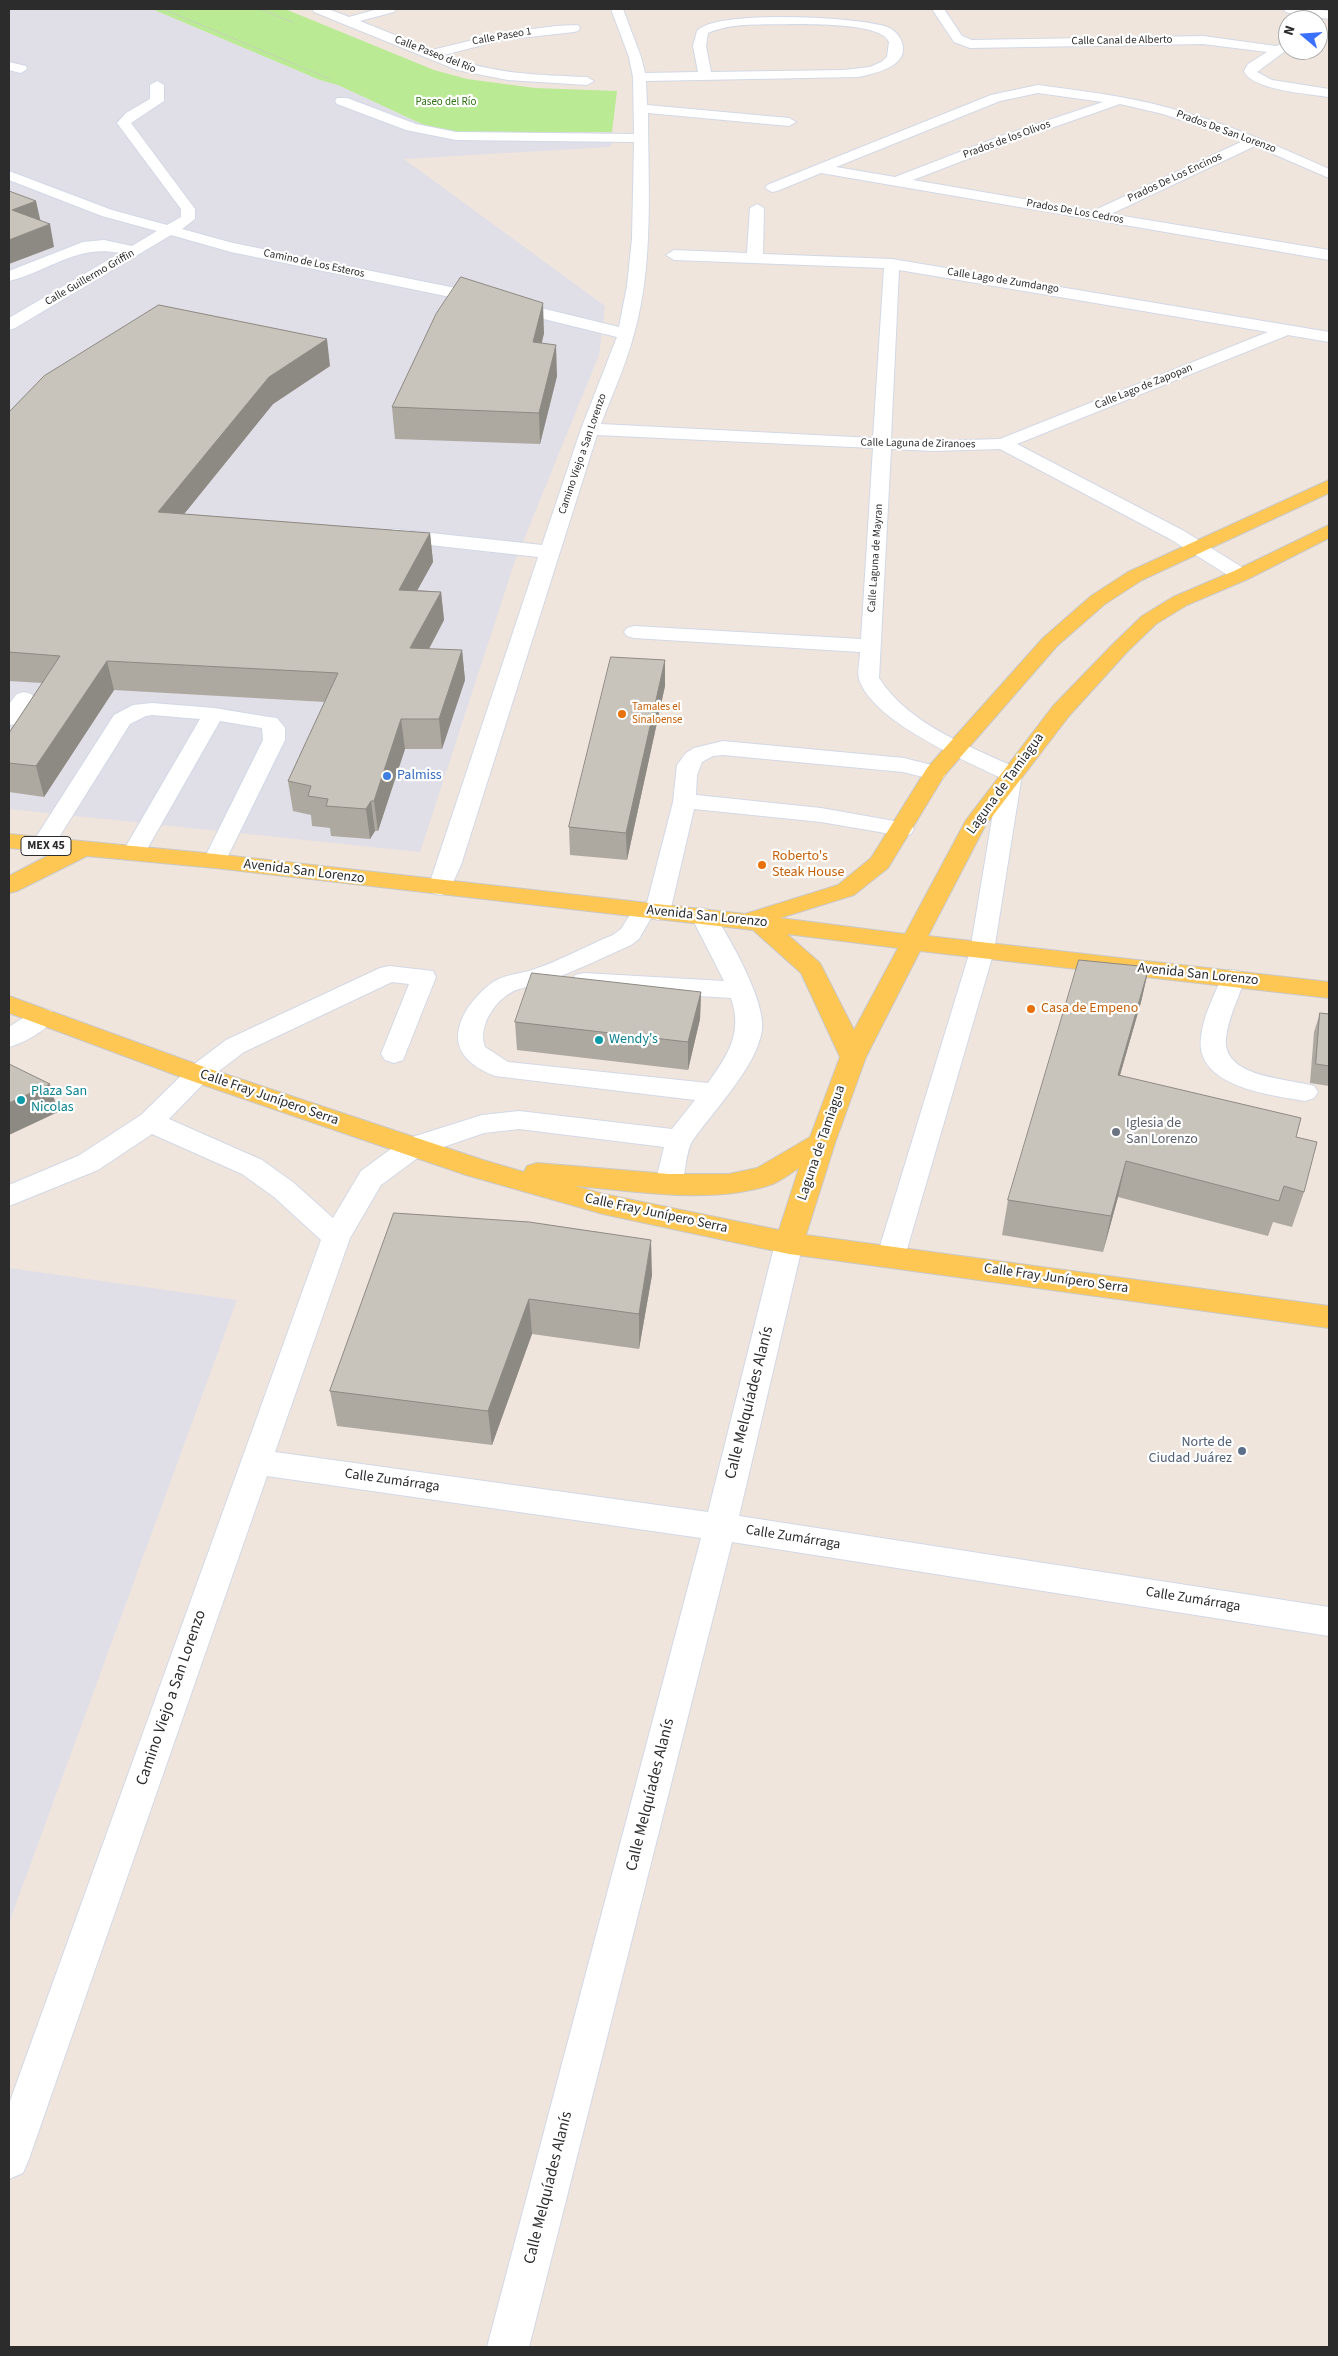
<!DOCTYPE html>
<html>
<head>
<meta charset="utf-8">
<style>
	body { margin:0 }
	#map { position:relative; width:1338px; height:2356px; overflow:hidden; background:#efe5dd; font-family:"Source Sans 3",sans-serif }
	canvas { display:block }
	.frame { position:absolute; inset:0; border:10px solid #2c2c2c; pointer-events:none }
	.north { position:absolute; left:1278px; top:10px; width:50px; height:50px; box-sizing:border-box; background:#fff; border:1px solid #ababab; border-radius:50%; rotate:288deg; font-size:14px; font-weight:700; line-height:20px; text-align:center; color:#2c2c2c }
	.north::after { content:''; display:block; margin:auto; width:18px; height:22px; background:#3a70ff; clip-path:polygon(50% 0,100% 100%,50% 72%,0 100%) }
</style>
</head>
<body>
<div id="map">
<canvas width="1338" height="2356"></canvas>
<div class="frame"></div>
<div class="north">N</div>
</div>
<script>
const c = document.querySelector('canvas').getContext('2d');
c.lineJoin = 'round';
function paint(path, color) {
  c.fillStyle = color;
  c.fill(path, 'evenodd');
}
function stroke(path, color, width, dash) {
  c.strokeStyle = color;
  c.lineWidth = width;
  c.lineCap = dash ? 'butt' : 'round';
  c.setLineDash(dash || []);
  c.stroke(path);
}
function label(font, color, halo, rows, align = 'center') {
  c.font = font + ' "Source Sans 3",sans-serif';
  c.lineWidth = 4.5;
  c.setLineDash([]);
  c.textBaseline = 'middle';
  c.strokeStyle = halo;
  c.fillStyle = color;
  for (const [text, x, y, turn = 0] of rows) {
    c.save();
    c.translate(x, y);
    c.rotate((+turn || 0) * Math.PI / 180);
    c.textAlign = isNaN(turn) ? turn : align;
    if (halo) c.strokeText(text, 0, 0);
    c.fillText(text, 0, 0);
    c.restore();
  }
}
paint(new Path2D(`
	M9,9H152L320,80L338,85L439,132H612L611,147L404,159L605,306L599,355L514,564L420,852L9,809Z
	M9,1268L237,1300L9,1923Z`), '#e0dee7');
paint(new Path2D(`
	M152,9H285L434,70L467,79L535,88L617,91L612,132H439L338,85L320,80Z`), '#baea94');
const minor = new Path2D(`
	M312,9H328L349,17L378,9H396L394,12L360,21L432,50L502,33L556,26L578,25L580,28L578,31L574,32L502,40L444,55C490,74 538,75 587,77L594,81L587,85L508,80L457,70L314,12Z
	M611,9H623L641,57L645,73L698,72L693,46L697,31C715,9 860,17 887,27C893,29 898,34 901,40C912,66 876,73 859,77L646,81L647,105L789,118L796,122L789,126L648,113C648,185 654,263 634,334C626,365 612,395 601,424L873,438L884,268L674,260L666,255L674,250L747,253L750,208L757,204L764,208L763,254L892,259L1329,332V342L1288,335L1017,444L1184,531L1248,571L1251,575L1248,579L1241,581L1234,579L1170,539L1000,449L933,451L891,449L879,678C909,725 971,747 1019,769L1022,774L994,951L905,1256L901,1264L891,1267L881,1264L877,1256L970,951L999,777C962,759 872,721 859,679C857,671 860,659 860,652L634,638L627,636L624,632L627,628L634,626L861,639L873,448L597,435L461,865L448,893L440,895L432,893L428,888L538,557L394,541L387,539L384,535L387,531L394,529L542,545L581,429L617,337L475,302L231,252L171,235L15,328L9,330V318L120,253C76,244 50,271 9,281V271L83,242L104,240L132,246L157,231L102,216L9,180V171L112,210L167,225L181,217V209L117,123L126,113L150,99V85L157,81L164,85V101L131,123L195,209V219L182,229L233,243L475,292L619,327L627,286L632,239L634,142L456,140L406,130L337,104L335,101L337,98H347L416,124L456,132L634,134L633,77L629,57ZM791,24C811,25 881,22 889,42L887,57L881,62L870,67L844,70L711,72L706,46L708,33C732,22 764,25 791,24ZM899,270L1268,332L1000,439L933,441L891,439Z
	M932,9H944L962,36L972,40L1203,36L1276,46L1288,42V49L1257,72L1272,80L1329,89V97C1310,94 1251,90 1244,71L1248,64L1267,52L1203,44L970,48L954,42Z
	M1282,9H1311L1329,11V19L1288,13Z
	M9,62L26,66L27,69L21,73L9,70Z
	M1038,85C1082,91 1126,96 1169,108C1225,122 1277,146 1329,169V178L1255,146L1111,214L1329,250V260L821,173L777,191L772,192L765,188L767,185L991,95ZM1038,93L1103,102L1001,136L895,177L836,167L1000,101ZM1120,104L1163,114L1243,141L1093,211L913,180L1011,142Z
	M24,692L31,694L35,698L17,724L9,725V704L17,694Z
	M152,703L214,708L269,717L277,718L285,728V740L223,866L215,868L207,866L203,861L263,740L262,728L220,721L142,858L134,860L126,858L122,853L200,719L152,715L146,716L130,724L51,850L43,852L35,850L31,845L114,715L133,705Z
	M723,741L904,758L943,768L946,773L943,778L935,780L903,772L723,755L713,756L702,762L697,775L696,795L821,808L911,824L914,829L911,834L903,836L821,822L694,809L670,912L666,917L658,920L651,918L639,939L631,945C606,956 581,968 556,978C544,984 531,985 519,989C497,996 477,1025 485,1047L508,1062L708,1083C728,1055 743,1033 731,998L584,989L575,987L572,981L575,975L584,973L724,981L691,916L694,911L703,908L712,911C728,935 766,1001 762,1030C757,1066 714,1110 693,1140C684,1154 687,1176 679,1191L669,1194L659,1191L655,1184L664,1147L519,1129L484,1133L423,1154L381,1185L350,1238L275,1452L708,1512L775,1243L779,1236L789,1232L799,1236L803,1243L739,1516L1329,1607V1636L732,1542L529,2347H487L701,1538L267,1476L29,2159L23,2173L9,2179V2104L321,1240L274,1197L242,1174L152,1134L98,1170L9,1206V1185L78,1156L141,1115L189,1068L226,1040L380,968L389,966L433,971L436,977L403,1060L394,1063L385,1060L381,1054L409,984L392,982L244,1052L207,1080L169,1119L262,1160L294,1183L333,1218L361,1171L403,1140L482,1115L519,1111L672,1129L695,1100L495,1076C462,1063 447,1043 467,1009C474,999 483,989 493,982C504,975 517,974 529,971C558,962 586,946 613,935L621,929L636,905L647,903L673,802L677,765L686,753L694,748Z
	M1233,970L1242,972L1245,978C1239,997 1229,1016 1226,1037C1221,1078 1287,1078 1314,1086L1318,1092L1314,1098L1305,1101C1271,1095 1194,1087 1201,1037C1203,1016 1214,997 1221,978L1224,972Z
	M43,1009L52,1011L56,1017C47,1030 24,1043 9,1047V1027L34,1011Z`);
const major = new Path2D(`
	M1329,480V493L1142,580L1105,604L1057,646L944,776L888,868L854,895L780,918L905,934L966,820L1053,706L1113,644L1142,616L1173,597L1234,571L1329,525V538L1248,579L1187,605L1156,624L1127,652L1069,716L985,826L928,936L1329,982V998L920,951L866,1057L835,1143L806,1235L1329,1306V1328L789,1254L603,1214L466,1175L189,1080L9,1013V996L207,1068L483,1160L524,1172L527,1166L537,1163L669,1174H729L757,1168L810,1137L840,1057L801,973L753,930L215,868L87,856L17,891L9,893V876L55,852L9,848V834L215,854L745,914L838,885L871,858L927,768L1043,638L1091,596L1128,572ZM787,934L898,948L854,1030L820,963ZM799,1168L779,1230L603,1194L575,1186C637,1191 713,1205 773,1184C782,1180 791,1173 799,1168Z`);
stroke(minor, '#d2d8e6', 2);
stroke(major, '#c8c8c8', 2);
stroke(new Path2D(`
	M163,9L330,79
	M260,9L294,23`), '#c8c8c8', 1, [2, 1]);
paint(minor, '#fff');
paint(major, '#fec753');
paint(new Path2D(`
	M544,333L542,343L557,376L540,444L395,439L392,407Z
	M330,366L273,404L184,514L430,533L433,562L417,590L441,592L444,620L429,649L462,650L465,680L442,749H405L378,831H375L370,839L331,836L330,828L312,826L311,815L293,811L288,781L325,702L114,690L44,797L9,792V733L42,683L9,681V412Z
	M665,660V686L627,860L570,855L569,827Z
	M1149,967L1141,1002L1120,1075L1296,1137L1304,1192L1292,1227L1273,1222L1268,1236L1118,1197L1103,1252L1002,1235L1008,1200Z
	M701,992L700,1019L688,1070L517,1050L515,1022Z
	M1320,1013L1329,1014V1086L1310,1083L1314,1032Z
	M394,1213L652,1275L639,1349L532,1334L492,1445L337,1426L330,1391Z`), '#ada9a1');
paint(new Path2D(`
	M36,201L41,223L12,210Z
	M50,224L54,247L9,264V240Z
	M543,303L544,333L534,372L533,342Z
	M327,339L330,366L273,404L163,540L158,512L269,377Z
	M556,345L557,376L540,444L539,413Z
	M430,533L433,562L402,618L399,590Z
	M441,592L444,620L414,677L410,648Z
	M462,650L465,680L442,749L439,719Z
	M665,660V686L627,860L626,833Z
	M107,661L114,690L44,797L36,766Z
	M401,719L405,749L378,831L374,801Z
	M371,801L375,831L370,839L366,809Z
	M1149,967L1141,1002L1110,1110L1118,1075Z
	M701,992L700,1019L688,1070V1042Z
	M50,1084L58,1112L9,1135V1103Z
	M1126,1161L1118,1197L1103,1252L1111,1216Z
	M651,1240L652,1275L639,1349V1314Z
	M529,1299L532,1334L492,1445L488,1411Z`), '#8d8983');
const building = new Path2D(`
	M9,191L36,201L12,210L50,224L9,240Z
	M461,277L543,303L533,342L556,345L539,413L392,407L436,314Z
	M159,305L327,339L269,377L158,512L430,533L399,590L441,592L410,648L462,650L439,719H401L374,801H371L366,809L326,806L328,799L308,796L311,786L288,781L338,673L107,661L36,766L9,763V733L60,656L9,652V412L44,376Z
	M611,657L665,660L626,833L569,827Z
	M1079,960L1149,967L1118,1075L1301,1118L1296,1137L1317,1142L1304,1192L1284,1186L1279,1201L1126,1161L1111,1216L1008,1200Z
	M532,973L701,992L688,1042L515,1022Z
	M1320,1013L1329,1014V1066L1316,1064Z
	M9,1064L50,1084L9,1103Z
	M394,1213L529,1222L651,1240L639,1314L529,1299L488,1411L330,1391Z`);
paint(building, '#c9c4bb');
stroke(building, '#8d8983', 1);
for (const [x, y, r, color] of [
	[622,714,5,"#e8710a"],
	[387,776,5,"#3f7fe0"],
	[762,865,5,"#e8710a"],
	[1031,1009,5,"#e8710a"],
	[599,1040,5,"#0f9aa8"],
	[21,1100,5,"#0f9aa8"],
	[1116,1132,5,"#6b7280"],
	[1242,1451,5,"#5c6f8a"]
]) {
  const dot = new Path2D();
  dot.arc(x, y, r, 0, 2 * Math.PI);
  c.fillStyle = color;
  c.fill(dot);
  stroke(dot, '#fff', 2);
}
label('11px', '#2c2c2c', '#fff', [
	["Calle Paseo 1",502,37,-10],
	["Calle Canal de Alberto",1122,41,-1],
	["Calle Paseo del Río",435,55,21],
	["Prados De San Lorenzo",1226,132,20],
	["Prados de los Olivos",1007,140,-20],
	["Prados De Los Encinos",1175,178,-25],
	["Prados De Los Cedros",1075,212,10],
	["Camino de Los Esteros",314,264,12],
	["Calle Guillermo Griffin",90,278,-30],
	["Calle Lago de Zumdango",1003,281,9],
	["Calle Lago de Zapopan",1144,387,-22],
	["Calle Laguna de Ziranoes",918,444,1],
	["Camino Viejo a San Lorenzo",583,454,-71],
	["Calle Laguna de Mayran",876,558,-86]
]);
label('11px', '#2f7113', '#fff', [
	["Paseo del Río",446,103]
]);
label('11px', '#c56008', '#fff', [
	["Tamales el",632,708],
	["Sinaloense",632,721]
], 'left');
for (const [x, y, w] of [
	[46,846,50]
]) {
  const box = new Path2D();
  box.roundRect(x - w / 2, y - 9.5, w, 19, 4);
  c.fillStyle = '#fff';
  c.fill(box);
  stroke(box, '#2c2c2c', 1);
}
label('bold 12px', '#2c2c2c', null, [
	["MEX 45",46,846]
]);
label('14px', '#366cbe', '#fff', [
	["Palmiss",397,776]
], 'left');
label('14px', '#2c2c2c', '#fff', [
	["Laguna de Tamiagua",1006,784,-54],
	["Avenida San Lorenzo",304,872,7],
	["Avenida San Lorenzo",707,917,6],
	["Avenida San Lorenzo",1198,975,6],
	["Calle Fray Junípero Serra",269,1098,19],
	["Laguna de Tamiagua",822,1143,-71],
	["Calle Fray Junípero Serra",656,1214,12],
	["Calle Fray Junípero Serra",1056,1279,8],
	["Calle Zumárraga",392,1481,8],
	["Calle Zumárraga",793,1538,9],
	["Calle Zumárraga",1193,1600,9]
]);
label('14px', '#c56008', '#fff', [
	["Roberto's",772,857],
	["Steak House",772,873],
	["Casa de Empeno",1041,1009]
], 'left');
label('14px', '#0d838f', '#fff', [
	["Wendy's",609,1040],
	["Plaza San",31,1092],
	["Nicolas",31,1108]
], 'left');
label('14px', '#5b616d', '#fff', [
	["Iglesia de",1126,1124],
	["San Lorenzo",1126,1140]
], 'left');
label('14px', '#4e5e75', '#fff', [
	["Norte de",1232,1443],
	["Ciudad Juárez",1232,1459]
], 'right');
label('16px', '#2c2c2c', '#fff', [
	["Calle Melquíades Alanís",750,1403,-76],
	["Camino Viejo a San Lorenzo",172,1698,-71],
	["Calle Melquíades Alanís",651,1795,-76],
	["Calle Melquíades Alanís",549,2188,-76]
]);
</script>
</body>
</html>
